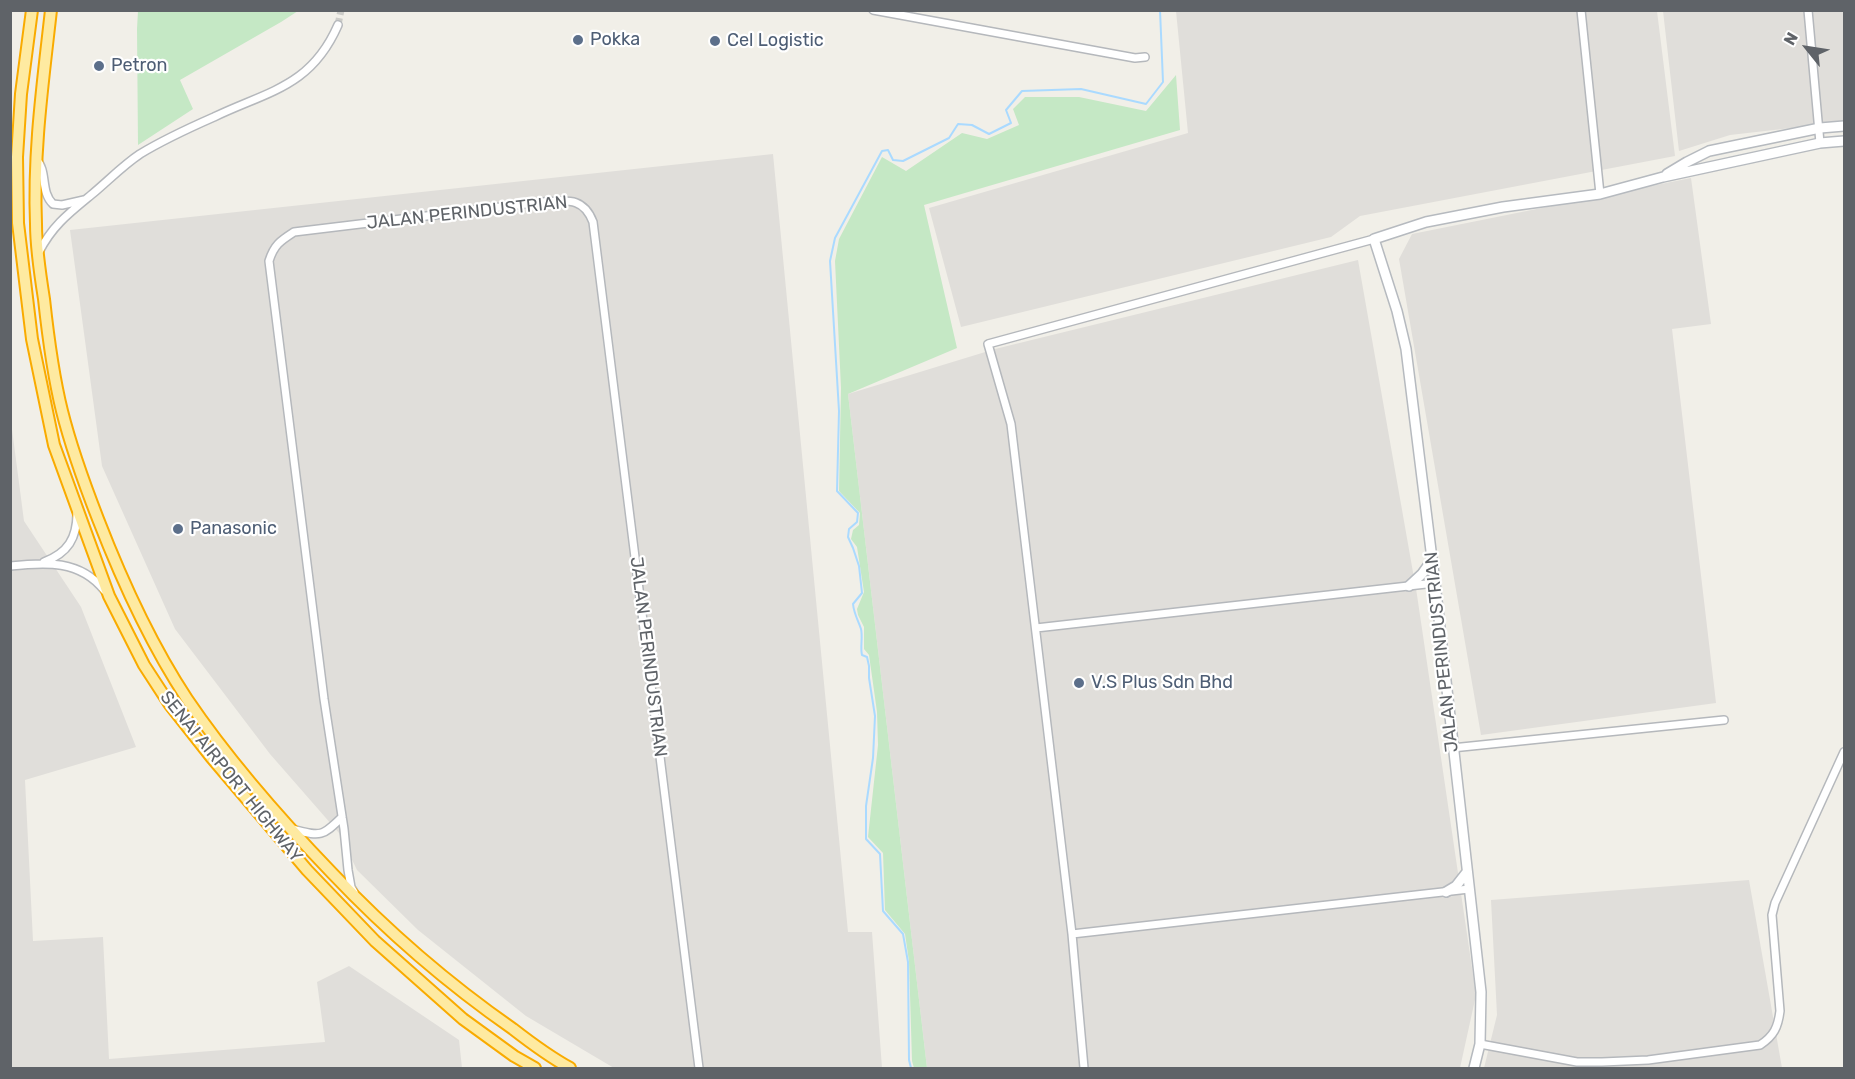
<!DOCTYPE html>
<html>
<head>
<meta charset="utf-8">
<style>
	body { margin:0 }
	#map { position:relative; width:1855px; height:1079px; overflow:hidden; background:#f1efe8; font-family:Rubik,sans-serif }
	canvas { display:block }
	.frame { position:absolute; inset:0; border:12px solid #5f6368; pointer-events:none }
	.north { position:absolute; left:1777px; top:18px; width:60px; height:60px; -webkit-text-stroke:4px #fff; paint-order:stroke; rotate:300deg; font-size:16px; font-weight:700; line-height:24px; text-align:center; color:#5f6368 }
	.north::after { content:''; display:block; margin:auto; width:21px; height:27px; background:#5f6368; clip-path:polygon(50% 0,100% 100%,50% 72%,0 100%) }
</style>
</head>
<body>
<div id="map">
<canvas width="1855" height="1079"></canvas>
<div class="frame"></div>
<div class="north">N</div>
</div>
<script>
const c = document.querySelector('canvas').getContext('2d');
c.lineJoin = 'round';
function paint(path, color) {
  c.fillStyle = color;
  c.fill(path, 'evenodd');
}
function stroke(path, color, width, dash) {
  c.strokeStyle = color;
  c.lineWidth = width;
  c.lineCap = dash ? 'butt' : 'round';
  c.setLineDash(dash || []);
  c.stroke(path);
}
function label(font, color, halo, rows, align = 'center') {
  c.font = font + ' Rubik,sans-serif';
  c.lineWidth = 4.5;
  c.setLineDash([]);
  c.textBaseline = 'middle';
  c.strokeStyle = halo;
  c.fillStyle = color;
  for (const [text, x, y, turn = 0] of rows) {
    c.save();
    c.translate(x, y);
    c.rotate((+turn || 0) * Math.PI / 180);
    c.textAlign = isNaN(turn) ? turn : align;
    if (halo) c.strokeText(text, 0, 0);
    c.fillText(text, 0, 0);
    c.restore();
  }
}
paint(new Path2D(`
	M1176,11H1657L1675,156L1360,216L1331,237L961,327L929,208L1188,133Z
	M1663,11H1844V122L1730,135L1679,151Z
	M773,154L848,932H872L882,1068H614L526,1016L418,930L357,870L339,833L270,754L175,629L102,466L70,230Z
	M1691,178L1711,324L1672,329L1716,703L1481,735L1399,259L1412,234Z
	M1358,260L1417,595L1476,995L1460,1068H927L848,394L995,349Z
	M10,414L24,521L81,607L136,747L25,780L33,941L103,937L109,1059L325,1042L317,982L349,966L459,1040L462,1068H11Z
	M1749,880L1782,1068H1484L1497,1015L1491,900Z`), '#e0deda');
paint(new Path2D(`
	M138,11V10L298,11L281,22L180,80L193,109L138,145L137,29Z
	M1176,75L1180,130L924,205L957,348L848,394L927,1068H914L912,1061L909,961L905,934L885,910L883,853L868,837L878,745L877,712L869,655L864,649V627L858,615L857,609L864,592L857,547L851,539L853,530L859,525L860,513L839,491L841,388L835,261L839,239L882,157L906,171L962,133L987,139L1019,125L1013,109L1025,97H1079L1146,111Z`), '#c5e8c5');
stroke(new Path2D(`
	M911,1068L909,1060L908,962L903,934L883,911L880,854L866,839V806L873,758L875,716L869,678V666L867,657L862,655C860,647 863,637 861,629C858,620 854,614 853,604L862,593L859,566L853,548L848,537L849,529L857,522L858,513L837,491L839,411L830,261L835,238L882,151L888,150L893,160L903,161L949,138L958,124L972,125L989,134L1011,123L1006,110L1022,91L1081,89L1146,104L1163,82L1160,10`), '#aadaff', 2);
stroke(new Path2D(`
	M338,25L341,10`), '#ccccc8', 7, [7, 3.5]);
const minor = new Path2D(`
	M873,10L1135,58L1145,57
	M1581,10L1600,194
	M1808,10L1820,143
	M36,159C48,171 40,192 53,204L62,205L84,200
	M39,252C52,226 69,213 91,195C107,182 122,166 140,154C163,140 189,128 214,117C268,91 311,87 338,25
	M44,562C68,553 77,538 77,513
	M10,566C46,562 80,560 104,590
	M1036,628L1435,583
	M1452,748L1724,720
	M292,829C320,836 321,838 342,817
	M354,892L351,887L348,870L344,829L324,699L269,261C274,245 280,241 294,232L542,202C566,201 583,196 593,222L699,1068
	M1072,934L1469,889
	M1480,1044L1577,1062H1602L1648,1060L1760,1045C1774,1036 1778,1027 1780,1011L1772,915L1775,903L1844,752
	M1084,1068L1072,934L1011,424L988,344L1374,239`);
const secondary = new Path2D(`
	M1667,174L1687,162L1709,151L1820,128L1844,126
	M1409,586L1422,574L1432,560
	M1446,892L1456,886L1467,872
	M1474,1068L1480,1044L1481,992L1435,583L1406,349L1397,311L1374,239L1426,222L1503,207L1600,194L1663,177L1820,143L1844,141`);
const trunk = new Path2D(`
	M32,10L21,94L17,157L18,223L32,339L54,445L109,596L144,665L170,705L211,757L307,870L375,941L463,1019L514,1056L535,1068
	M51,10C43,82 33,152 36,224C36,249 40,274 44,299C48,336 53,375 62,411C71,447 84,483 98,519C122,581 150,643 187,699C229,761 280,819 332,873C387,931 447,983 513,1029C531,1043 550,1057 570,1068`);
stroke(minor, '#b5b8bc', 10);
stroke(secondary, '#b6babf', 12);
stroke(trunk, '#f9ab00', 14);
stroke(minor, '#fff', 7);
stroke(secondary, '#fff', 9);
stroke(trunk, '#feeaa1', 10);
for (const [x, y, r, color] of [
	[578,40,6,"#5c6f8a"],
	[715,41,6,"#5c6f8a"],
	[99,66,6,"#5c6f8a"],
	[178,529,6,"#5c6f8a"],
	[1079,683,6,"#5c6f8a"]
]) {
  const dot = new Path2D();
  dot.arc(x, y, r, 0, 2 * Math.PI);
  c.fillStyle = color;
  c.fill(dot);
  stroke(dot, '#fff', 2);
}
label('18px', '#4e5e75', '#fff', [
	["Pokka",590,40],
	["Cel Logistic",727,41],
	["Petron",111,66],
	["Panasonic",190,529],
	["V.S Plus Sdn Bhd",1091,683]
], 'left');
label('18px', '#5f6368', '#fff', [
	["JALAN PERINDUSTRIAN",467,213,-6],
	["JALAN PERINDUSTRIAN",1442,652,-96],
	["JALAN PERINDUSTRIAN",648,657,83],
	["SENAI AIRPORT HIGHWAY",231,777,51]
]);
</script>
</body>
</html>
